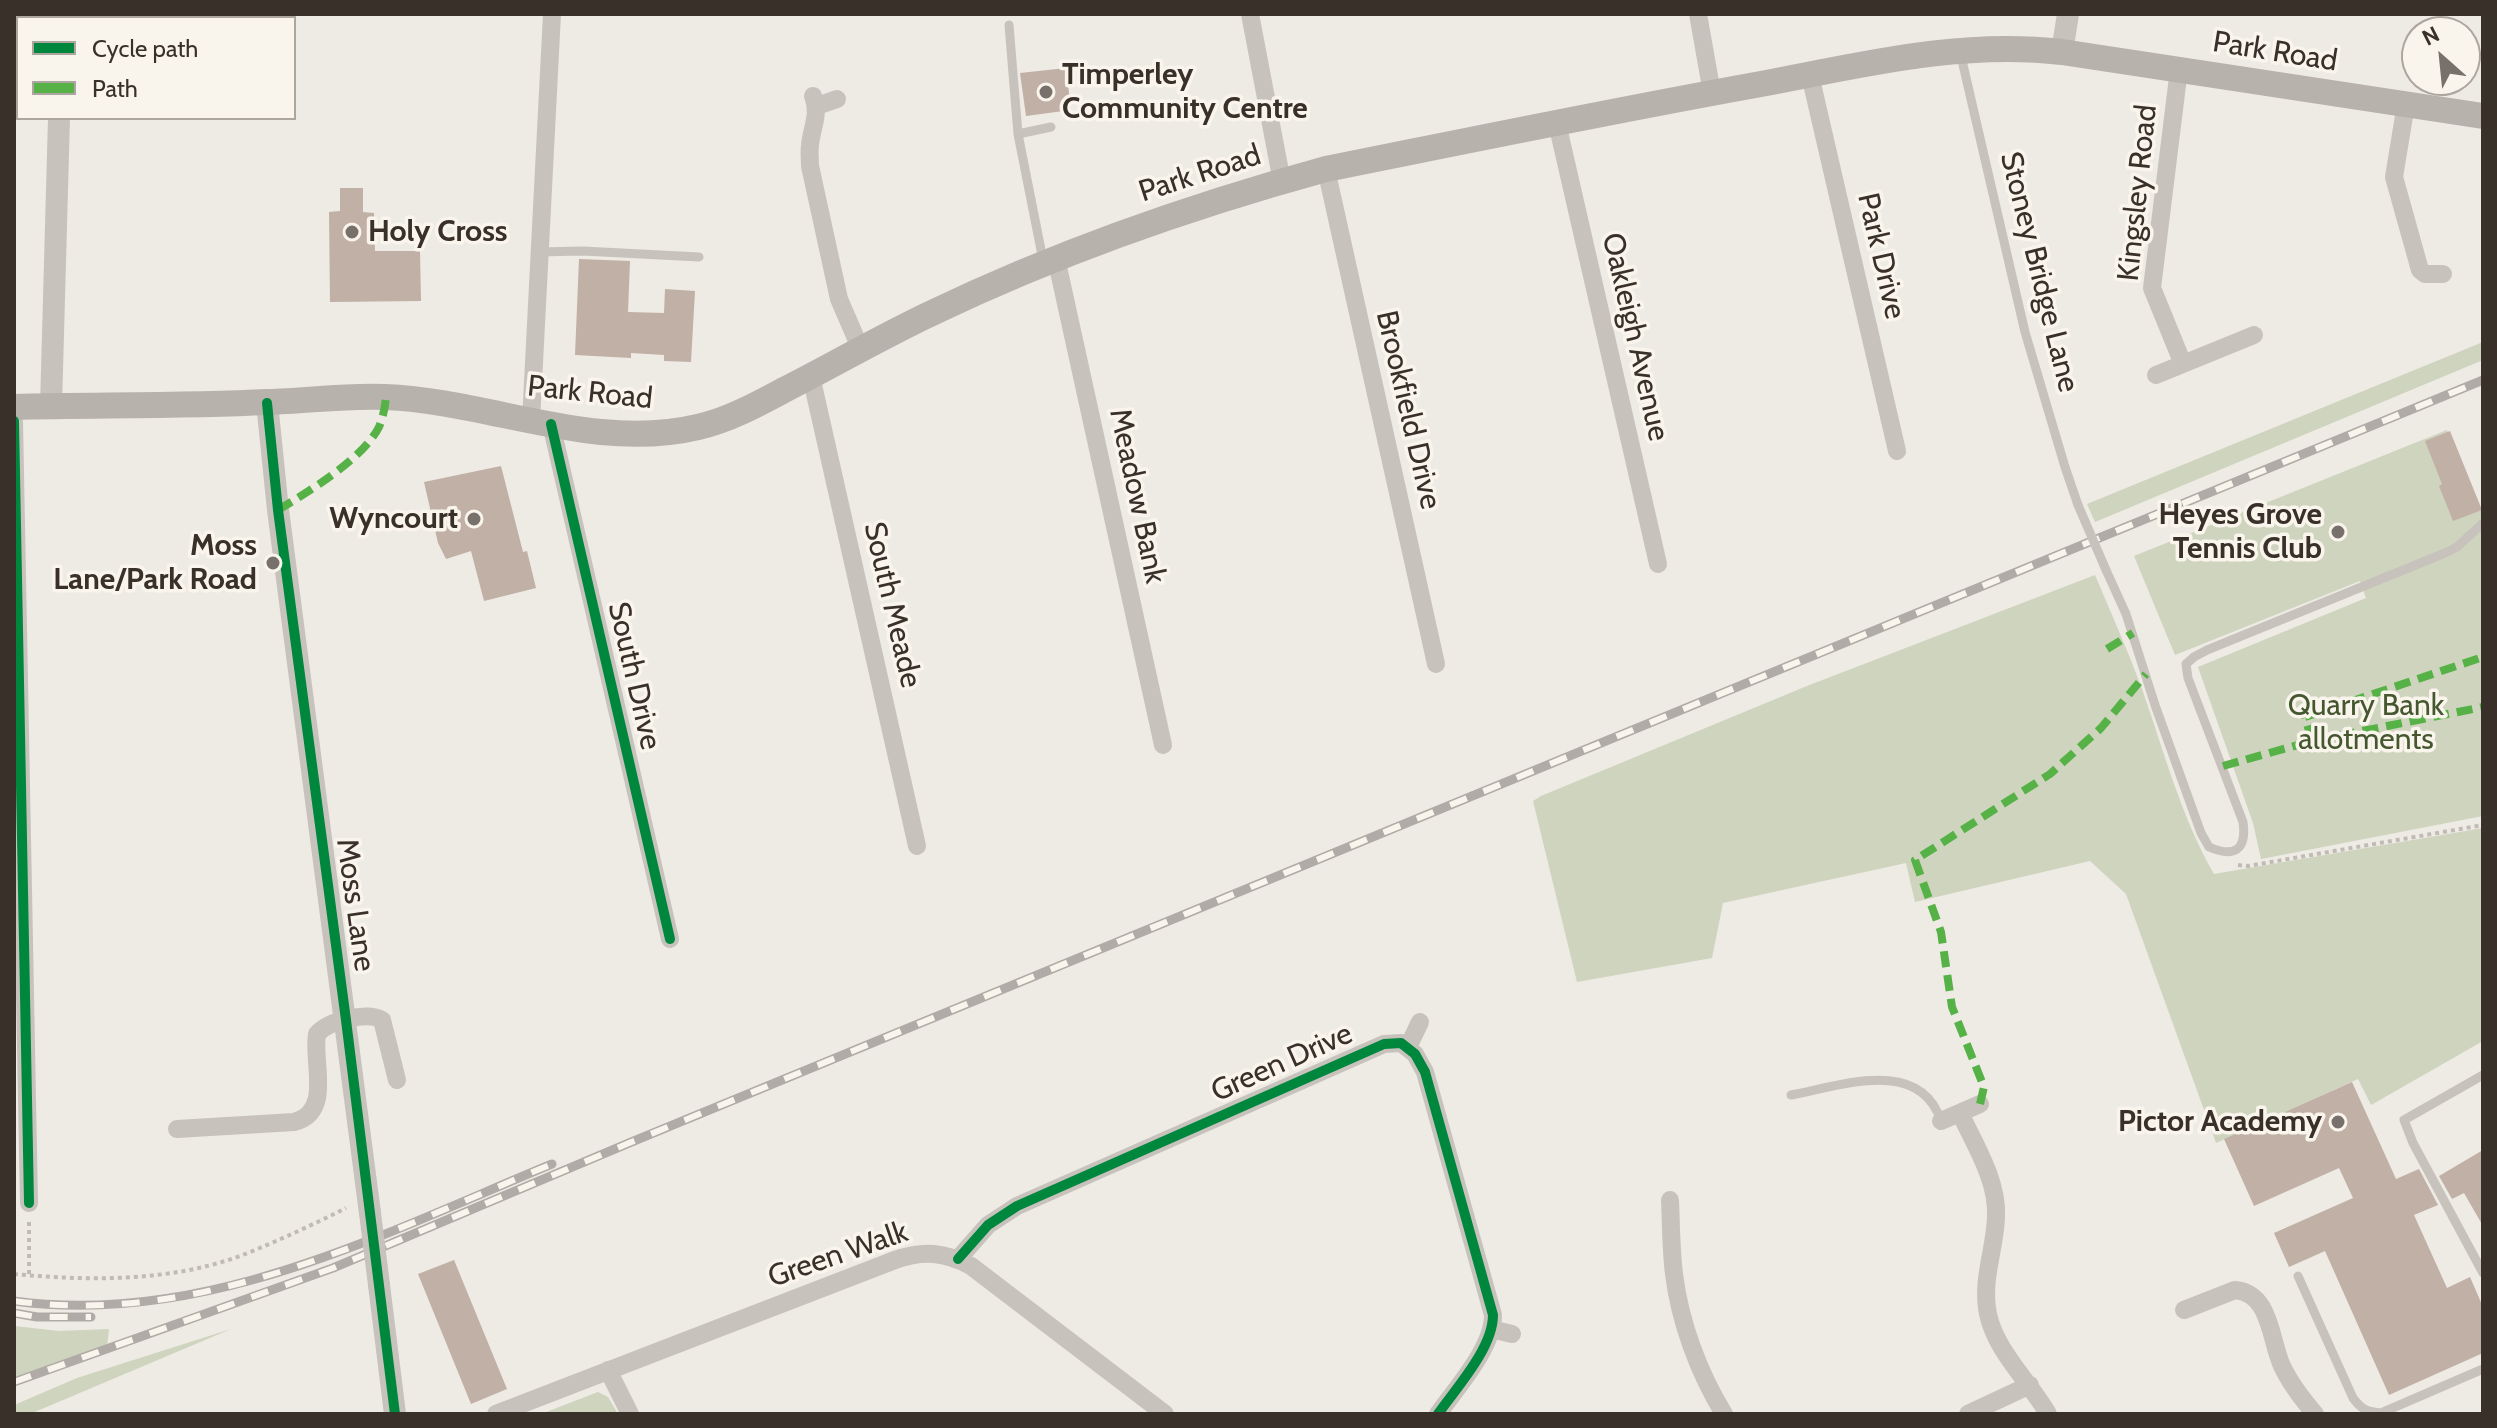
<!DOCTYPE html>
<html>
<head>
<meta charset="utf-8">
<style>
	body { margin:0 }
	#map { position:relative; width:2497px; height:1428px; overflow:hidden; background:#eeeae4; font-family:Cabin,sans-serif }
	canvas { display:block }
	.frame { position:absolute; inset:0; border:16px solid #39302a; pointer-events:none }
	.legend { position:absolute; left:16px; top:16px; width:280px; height:104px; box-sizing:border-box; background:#faf5ec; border:2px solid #ada69e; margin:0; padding:10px 14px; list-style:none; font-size:24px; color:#39302a }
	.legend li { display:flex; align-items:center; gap:16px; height:40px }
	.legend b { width:40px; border:2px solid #ada69e }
	.north { position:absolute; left:2401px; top:16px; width:80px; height:80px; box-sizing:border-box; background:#faf5ec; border:2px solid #ada69e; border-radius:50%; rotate:333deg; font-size:22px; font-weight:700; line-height:32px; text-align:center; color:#39302a }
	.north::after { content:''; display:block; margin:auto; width:28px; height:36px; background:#78716b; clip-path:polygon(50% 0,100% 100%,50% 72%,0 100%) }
</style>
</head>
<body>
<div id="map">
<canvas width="2497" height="1428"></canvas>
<div class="frame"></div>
<ul class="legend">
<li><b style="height:10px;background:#00873e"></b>Cycle path</li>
<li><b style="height:10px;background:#56b246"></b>Path</li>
</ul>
<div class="north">N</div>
</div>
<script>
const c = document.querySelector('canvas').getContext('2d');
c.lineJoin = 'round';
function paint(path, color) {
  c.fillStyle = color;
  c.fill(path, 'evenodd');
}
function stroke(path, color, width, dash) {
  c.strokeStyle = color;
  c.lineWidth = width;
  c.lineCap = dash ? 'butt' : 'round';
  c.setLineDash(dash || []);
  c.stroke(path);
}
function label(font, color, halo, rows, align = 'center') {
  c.font = font + ' Cabin,sans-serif';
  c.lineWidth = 7;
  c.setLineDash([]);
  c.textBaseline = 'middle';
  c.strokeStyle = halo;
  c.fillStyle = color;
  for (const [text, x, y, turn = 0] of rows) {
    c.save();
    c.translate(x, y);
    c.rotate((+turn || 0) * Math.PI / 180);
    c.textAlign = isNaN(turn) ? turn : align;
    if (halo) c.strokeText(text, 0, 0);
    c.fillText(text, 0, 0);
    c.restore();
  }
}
paint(new Path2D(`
	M2483,342V360L2095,522L2087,504Z
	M2447,430L2483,513V816L2261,859L2253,823L2198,667L2366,598L2360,581L2175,655L2134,556Z
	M2095,575C2111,613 2128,651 2142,689C2164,751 2181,817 2214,874L2483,828V1041L2371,1105L2358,1079L2216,1143L2126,894L2090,861L1915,902L1906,863L1723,903L1712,958L1577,982L1533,801L1541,796L1807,686Z
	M14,1326L59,1331L109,1329L107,1347L14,1379Z
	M231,1329L30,1414H14V1405L77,1378Z
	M598,1392L608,1397L618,1414H541Z`), '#ced4be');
paint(new Path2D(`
	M1066,68L1071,110L1026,116L1020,73Z
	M340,188H363V212L374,213L375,251H420L421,301L330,302L329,212L340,211Z
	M579,259L630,261L628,312L664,313L665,289L695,291L691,362L664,361V355L631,353V358L575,355Z
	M2450,431L2482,510L2453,521L2439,486L2442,484L2425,441Z
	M501,466L523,552L527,551L536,588L484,601L471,551L446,559L438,543L424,482Z
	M2352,1082L2396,1179L2419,1169L2438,1205L2414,1215L2447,1288L2470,1277L2483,1307V1353L2389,1395L2325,1251L2289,1267L2274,1233L2353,1198L2339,1168L2254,1206L2224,1139Z
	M2483,1150V1226L2464,1193L2452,1199L2439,1176Z
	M454,1260L507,1389L471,1404L418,1274Z`), '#c1b0a6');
stroke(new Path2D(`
	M2238,865L2248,866L2483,825
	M29,1222V1276
	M14,1274C88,1281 169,1282 240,1256C276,1242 312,1225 346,1208`), '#c0bbb5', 4, [4, 4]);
stroke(new Path2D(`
	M1009,25L1018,134L1043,260
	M1961,56L2025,332L2065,467L2078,505
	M1018,134L1051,127
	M538,252L583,251L699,257
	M2106,570L2126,614L2155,705L2201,833L2209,847C2234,858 2247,850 2243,822L2188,678L2186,664L2194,657L2207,650L2445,553L2457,547L2483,523
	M2483,1075L2404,1120L2413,1143L2483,1273
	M1791,1095C1840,1086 1920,1056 1941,1121
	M2298,1276L2353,1398C2361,1409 2367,1412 2381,1413L2483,1369`), '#c7c2bc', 9);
stroke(new Path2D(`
	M1250,14L1282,182
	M1698,14L1712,93
	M2179,69L2152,288L2183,364
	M1810,75L1897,451
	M813,96C820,115 812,126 810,145C809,151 810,159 810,166L839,299L861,350
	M2406,104L2394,177L2420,270L2425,274H2443
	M817,106L837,99
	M1557,123L1658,564
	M1326,169L1436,664
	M1056,258L1163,745
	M2156,375L2254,335
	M811,376L917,846
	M14,421L29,1203
	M531,421L552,14
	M551,424L670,939
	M1408,1047L1420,1022
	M1960,1113C1975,1145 1998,1181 1996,1217C1995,1250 1981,1280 1988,1314C1996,1352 2030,1382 2048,1414
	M1941,1121L1980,1104
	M177,1129L294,1122C333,1112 312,1063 317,1034C328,1021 367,1011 382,1020L397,1080
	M1670,1200C1671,1224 1671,1250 1674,1274C1680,1323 1699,1373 1724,1414
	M958,1259L988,1225L1017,1206L1384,1044L1401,1043L1415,1054L1425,1072L1493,1315C1493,1348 1457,1387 1438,1414
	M2184,1310L2235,1290C2271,1293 2270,1340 2282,1366C2290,1383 2303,1400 2315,1414
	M1491,1329L1512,1334
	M608,1370L630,1414
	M496,1414L895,1260C923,1250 945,1252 971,1266L1165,1414
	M1968,1414L2030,1385`), '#c7c2bc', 18);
stroke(new Path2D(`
	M61,18V14
	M2062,52L2068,14
	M267,403L278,510L370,1213
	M51,406L59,118
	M379,1285L395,1414`), '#c7c2bc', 22);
stroke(new Path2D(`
	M14,407C99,405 184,406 268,402C307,401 347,395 385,397C490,401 593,452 698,427C729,420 758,404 786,389C835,364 883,336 932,313C1059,252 1191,206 1326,169C1471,140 1616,110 1761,84C1861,65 1960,40 2062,52L2483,116`), '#b8b2ad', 26);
const rail = new Path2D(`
	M14,1301C204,1327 382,1234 552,1164
	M14,1313L37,1317H91
	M14,1382L333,1268L629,1143L2483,380`);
stroke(rail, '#b0aba6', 9);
stroke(rail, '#faf5ec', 6, [18]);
stroke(new Path2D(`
	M2078,505L2106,570`), '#c7c2bc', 9);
stroke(new Path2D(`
	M370,1213L379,1285`), '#c7c2bc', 22);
stroke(new Path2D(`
	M278,510C308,492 363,459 379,427C383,418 385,407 386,397
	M2107,649L2133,633
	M2312,741L2305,717L2483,657
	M2223,766L2312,741L2483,707
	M1980,1104L1984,1087L1952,1007L1941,932L1915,860L2050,774L2101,728L2146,674`), '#56b246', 8, [16, 8]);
stroke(new Path2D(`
	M267,403L278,510L346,1020L395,1414
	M14,421L29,1203
	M551,424L670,939
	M958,1259L988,1225L1017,1206L1384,1044L1401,1043L1415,1054L1425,1072L1493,1315C1493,1348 1457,1387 1438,1414`), '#00873e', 10);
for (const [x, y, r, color] of [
	[1046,92,8,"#78716b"],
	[352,232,8,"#78716b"],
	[474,519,8,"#78716b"],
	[2338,532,8,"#78716b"],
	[273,563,8,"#78716b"],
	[2338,1122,8,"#78716b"]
]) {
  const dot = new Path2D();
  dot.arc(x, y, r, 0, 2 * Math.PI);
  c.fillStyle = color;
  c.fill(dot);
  stroke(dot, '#faf5ec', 3);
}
label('30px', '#39302a', '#faf5ec', [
	["Park Road",2275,52,9],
	["Park Road",1200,174,-18],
	["Kingsley Road",2138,193,-84],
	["Park Drive",1881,256,77],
	["Stoney Bridge Lane",2039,272,76],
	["Oakleigh Avenue",1635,337,77],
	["Park Road",590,393,6],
	["Brookfield Drive",1408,410,77],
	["Meadow Bank",1137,496,78],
	["South Meade",892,605,77],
	["South Drive",634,676,77],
	["Moss Lane",355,905,82],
	["Green Drive",1282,1063,-24],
	["Green Walk",838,1255,-19]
]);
label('bold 30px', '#39302a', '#faf5ec', [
	["Timperley",1062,75,"left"],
	["Community Centre",1062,109,"left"],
	["Holy Cross",368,232,"left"],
	["Heyes Grove",2322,515],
	["Tennis Club",2322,549],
	["Wyncourt",458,519],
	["Moss",257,546],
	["Lane/Park Road",257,580],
	["Pictor Academy",2322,1122]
], 'right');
label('30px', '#44572e', '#faf5ec', [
	["Quarry Bank",2366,706],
	["allotments",2366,740]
]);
</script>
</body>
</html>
